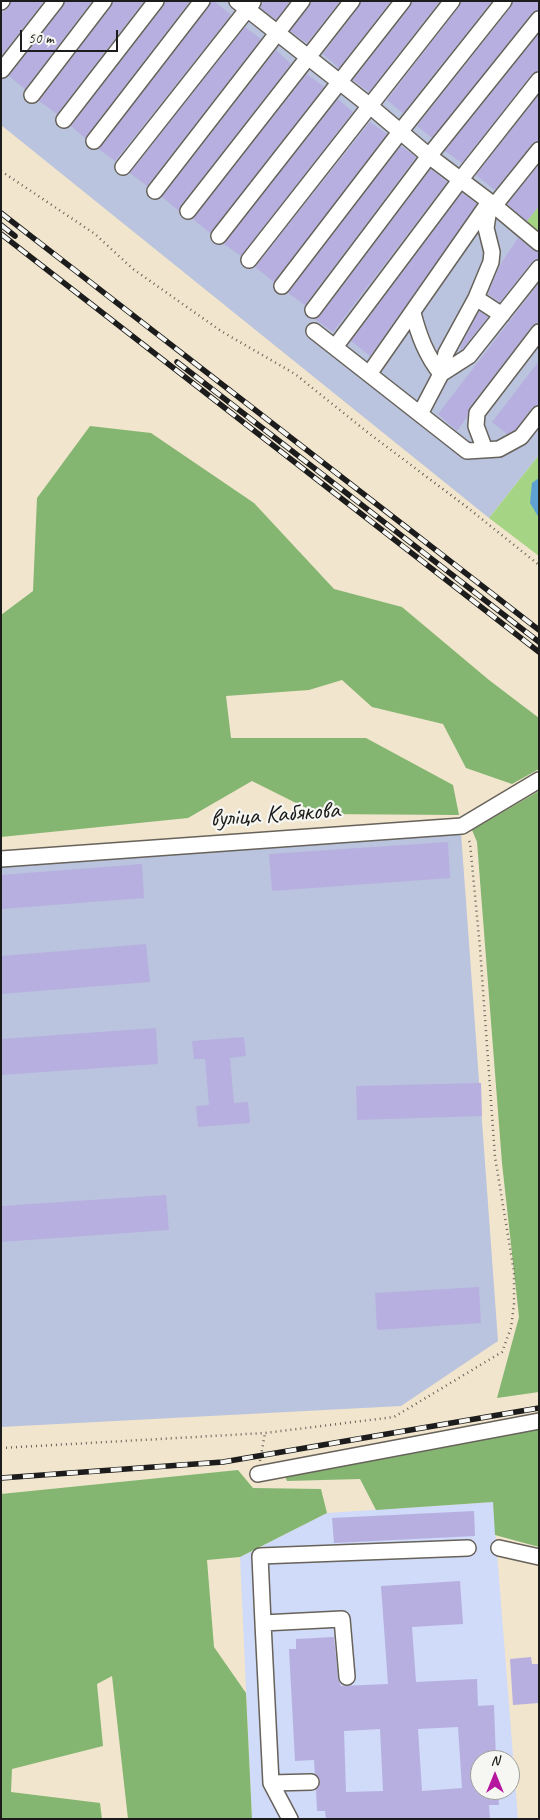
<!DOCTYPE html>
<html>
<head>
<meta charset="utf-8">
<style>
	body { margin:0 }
	#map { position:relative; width:540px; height:1820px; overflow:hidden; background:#f1e5cd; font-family:Caveat,sans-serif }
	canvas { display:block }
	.frame { position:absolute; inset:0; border:2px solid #1c1c1c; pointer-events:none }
	.north { position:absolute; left:470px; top:1750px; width:50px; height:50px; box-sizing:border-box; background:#f6f6f2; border:1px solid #9f9f9c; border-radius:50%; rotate:0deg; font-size:14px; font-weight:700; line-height:20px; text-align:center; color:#1c1c1c }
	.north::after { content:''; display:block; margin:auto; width:18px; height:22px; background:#b5179e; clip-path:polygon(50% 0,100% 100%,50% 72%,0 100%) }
	.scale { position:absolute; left:20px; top:30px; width:98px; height:22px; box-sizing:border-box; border:2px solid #1c1c1c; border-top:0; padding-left:6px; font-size:15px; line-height:18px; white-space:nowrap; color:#1c1c1c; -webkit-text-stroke:4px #f6f6f2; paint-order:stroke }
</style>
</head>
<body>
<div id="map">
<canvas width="540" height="1820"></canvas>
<div class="frame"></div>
<div class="north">N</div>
<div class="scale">50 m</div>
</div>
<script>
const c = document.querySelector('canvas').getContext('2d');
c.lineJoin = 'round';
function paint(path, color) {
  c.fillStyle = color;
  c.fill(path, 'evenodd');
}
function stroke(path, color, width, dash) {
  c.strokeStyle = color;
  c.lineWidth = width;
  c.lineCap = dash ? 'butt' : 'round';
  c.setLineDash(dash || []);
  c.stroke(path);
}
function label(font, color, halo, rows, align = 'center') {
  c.font = font + ' Caveat,sans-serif';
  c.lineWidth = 4.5;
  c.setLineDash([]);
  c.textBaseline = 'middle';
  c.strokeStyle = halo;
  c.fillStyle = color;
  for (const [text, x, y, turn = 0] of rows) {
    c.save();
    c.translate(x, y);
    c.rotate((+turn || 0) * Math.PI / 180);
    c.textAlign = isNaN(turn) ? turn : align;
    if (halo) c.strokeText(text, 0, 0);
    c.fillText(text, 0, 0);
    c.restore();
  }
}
paint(new Path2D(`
	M493,1502L518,1819H252L240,1557L327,1513ZM480,1760H510V1790H480Z`), '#d0daf9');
paint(new Path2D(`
	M1,1H539V455L489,518L1,125Z
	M461,833L498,1341L401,1406L1,1427V866Z`), '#bac4de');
paint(new Path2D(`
	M539,206V234L525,223Z
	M539,455V556L489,518Z`), '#a5d584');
paint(new Path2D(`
	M90,426L151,433L254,503L334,589L402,607L489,680L539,718V769L512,784L466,768L443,724L372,707L342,680L309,690L226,696L231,738H366L453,785L459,815L318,814L252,781L188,818L1,837V615L33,591L37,498Z
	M539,791V1392L497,1398L519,1317L502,1163L477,842L472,830Z
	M539,1416V1547L495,1535L493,1502L376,1510L360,1479L287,1481L279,1462Z
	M238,1470L253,1488L321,1489L327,1513L240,1557L207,1560L214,1647L246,1693L252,1819H128L112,1676L97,1684L103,1746L12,1769L11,1792L100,1803L102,1819H1V1494Z`), '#84b672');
paint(new Path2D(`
	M539,478V518L530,503L532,483Z`), '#5ea1d2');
paint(new Path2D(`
	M11,1H44L1,56V14L9,7Z
	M65,1H92L25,89L9,76L63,7Z
	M113,1H144L57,114L39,101L111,7Z
	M165,1H190L85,138L71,126L163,7Z
	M211,1H214L231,15L115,161L99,149L209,7Z
	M264,1H290L276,20L260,8Z
	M312,1H340L307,43L290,31L309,7Z
	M361,1H391L339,68L323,54L359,7Z
	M412,1H440L369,92L353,80L410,7Z
	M461,1H492L403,113L387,100L459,7Z
	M513,1H539V10L532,13L432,138L417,126L511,7Z
	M245,27L261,39L147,186L130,173Z
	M539,34V71L532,74L462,163L445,151Z
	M276,50L291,64L181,205L179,211L162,197Z
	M307,74L324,87L210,233L193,219Z
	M539,95V141L532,144L495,190L476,175Z
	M338,99L353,112L241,256L224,244Z
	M370,122L387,134L274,282L255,267Z
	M401,146L416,157L305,305L288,293Z
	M539,165V206L527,221L507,204Z
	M431,169L447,182L333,332L315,319L320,316Z
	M462,193L477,204L370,356L351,341Z
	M518,238L533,250L539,252V259L532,262L500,302L488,294L500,265Z
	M539,283V321L532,326L470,407L467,417L457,431L438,414Z
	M479,311L488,317L462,350L460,348Z
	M539,361V405L532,408L515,430L507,434L492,422Z
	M448,842L450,878L272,891L269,854Z
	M142,864L144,898L1,909V875Z
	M146,944L150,982L1,994V956Z
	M156,1028L158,1064L1,1075V1039Z
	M244,1037L246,1056L230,1058L234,1103L248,1102L250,1123L198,1127L196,1106L209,1105L205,1059H194L192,1041Z
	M481,1083L482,1116L357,1120L356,1086Z
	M166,1195L169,1230L1,1242V1206Z
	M479,1287L481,1323L377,1330L375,1293Z
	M474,1511L475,1536L334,1543L332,1518Z
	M460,1581L463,1624L412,1627L416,1682L477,1679L478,1706L494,1705L496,1760H480V1790H498L499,1805H489L490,1819H326L325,1811H317L316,1790L319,1786L320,1781L315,1774L314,1760L295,1761L289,1649H296V1639L334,1637L338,1678L341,1686L388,1684L381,1586ZM458,1727L462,1788L422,1791L418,1729ZM380,1729L383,1791L346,1792L344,1731Z
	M531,1657L532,1664H539V1703L513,1705L510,1659Z`), '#b7afe0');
const minor = new Path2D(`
	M237,1L370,106L429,156L490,202L539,243
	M1,2L2,1
	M2,70L56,1
	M32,95L104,1
	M64,120L156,1
	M94,141L202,1
	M123,167L253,2
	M155,191L302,1
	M494,206L539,150
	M188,211L352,1
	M219,236L403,1
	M249,260L452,1
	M282,286L400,132L504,1
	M476,298L502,315
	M313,310L429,156L539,19
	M413,313C419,336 426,355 441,374L469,356L539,268
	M314,331L467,451L499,449L521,437L539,414
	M335,347L461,179L539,80
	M369,374L487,205
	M420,414L441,374L446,353L476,298L491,262L492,252L486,228L490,202
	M485,450L476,426L477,413L539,332
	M1,859L462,826L539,780
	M258,1474L539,1421
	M499,1548L539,1557
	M263,1623L260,1556L468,1548
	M271,1783L311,1782
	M290,1819L271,1783L263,1623L342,1619L347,1677`);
stroke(minor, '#67625a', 18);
stroke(new Path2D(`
	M1,171L95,234L133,269L221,331L295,374L371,435L468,508L539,565
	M1,1448L265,1433L394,1417L502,1352L511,1328L514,1304V1272L495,1157L480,948L470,843L468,838
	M260,1461L265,1433`), '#67625a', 2.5, [1, 4]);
stroke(minor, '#fff', 15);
const rail = new Path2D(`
	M1,213L539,630
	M1,225L15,236
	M1,234L539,652
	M177,362L539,642
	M1,1478L223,1462L539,1408`);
stroke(rail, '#1c1c1c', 5.5);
stroke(rail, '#f6f6f2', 4, [11]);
label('25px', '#1c1c1c', '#f6f6f2', [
	["вуліца Кабякова",275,815,-4]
]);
</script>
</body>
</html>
